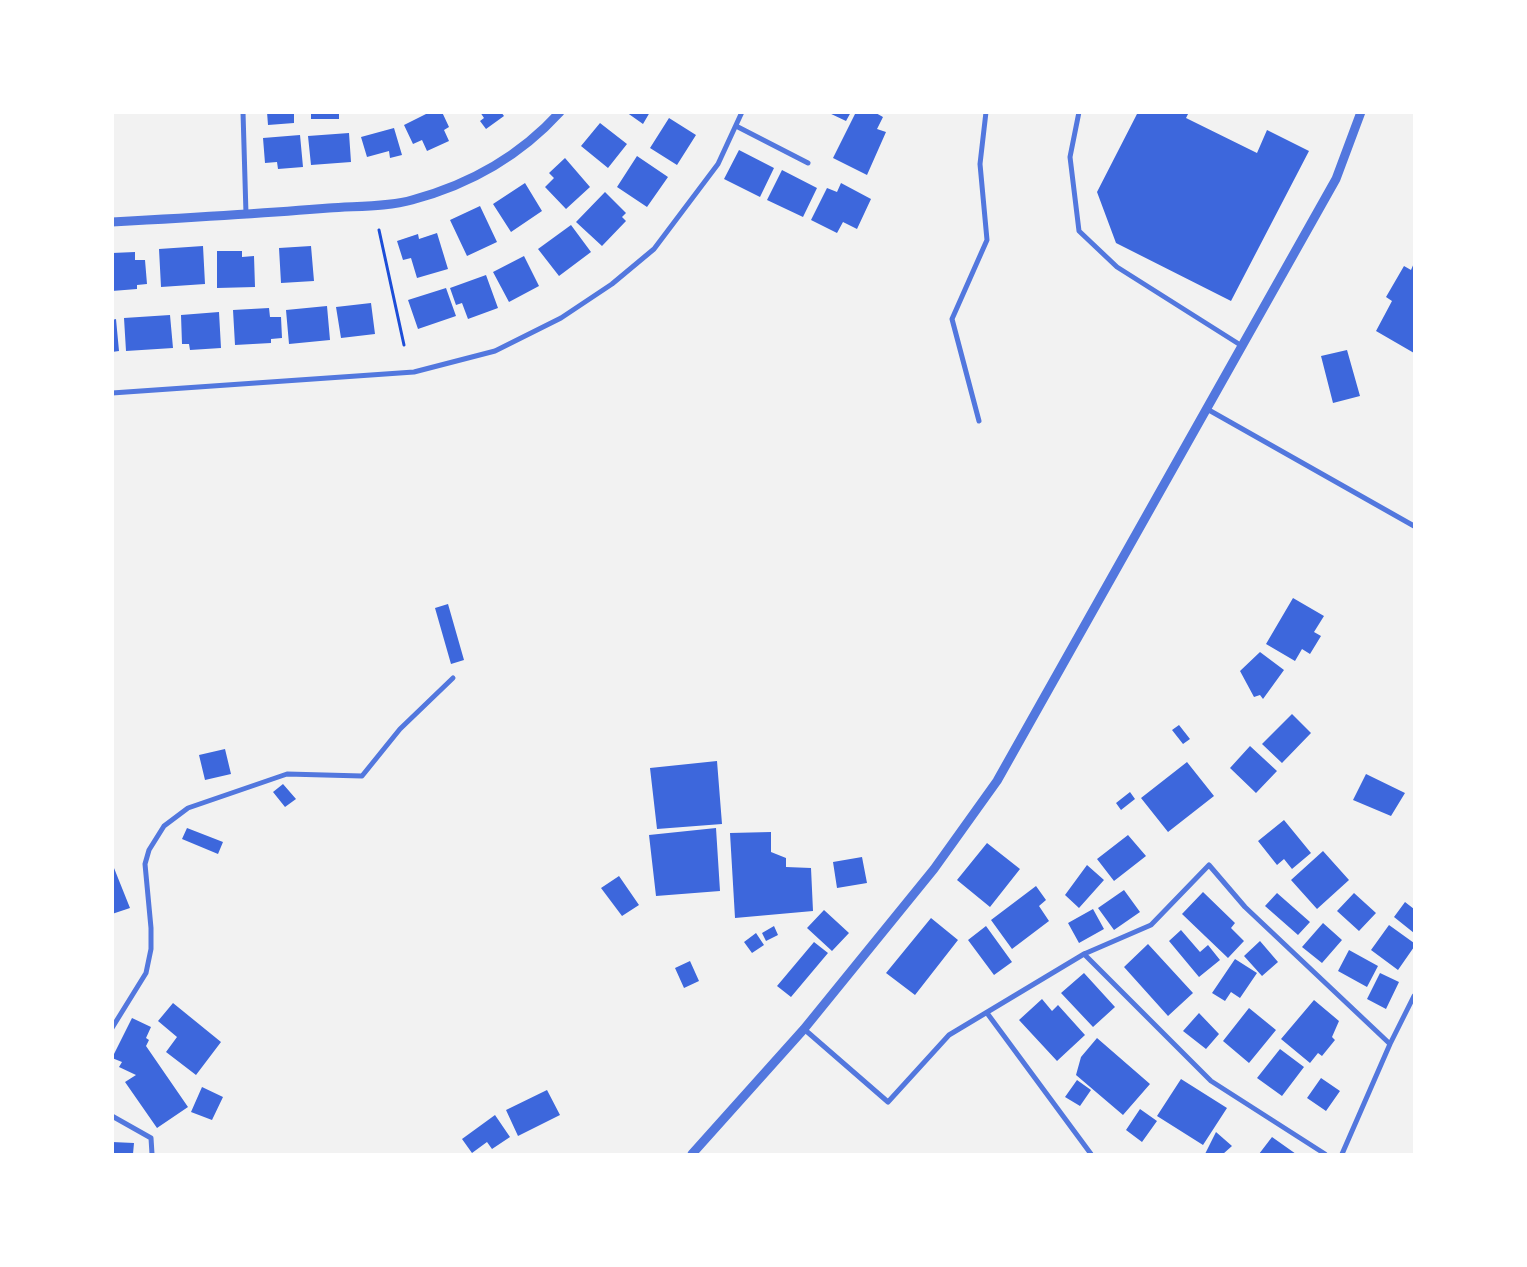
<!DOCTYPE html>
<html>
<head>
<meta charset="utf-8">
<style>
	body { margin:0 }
	#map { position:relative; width:1527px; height:1267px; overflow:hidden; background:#f2f2f2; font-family:"Varela Round",sans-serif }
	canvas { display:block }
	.frame { position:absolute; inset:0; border:114px solid #fff; pointer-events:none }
</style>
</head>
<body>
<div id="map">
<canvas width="1527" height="1267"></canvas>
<div class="frame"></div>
</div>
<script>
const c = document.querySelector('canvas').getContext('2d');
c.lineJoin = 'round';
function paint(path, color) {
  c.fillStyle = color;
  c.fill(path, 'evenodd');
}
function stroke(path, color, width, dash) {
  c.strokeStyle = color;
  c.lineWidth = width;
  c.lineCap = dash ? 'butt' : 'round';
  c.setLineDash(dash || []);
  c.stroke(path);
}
paint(new Path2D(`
	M267,112H294V123L268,125Z
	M311,112H339V119H311Z
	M430,112H442L449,127L444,130L449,141L427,151L422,140L413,144L404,125Z
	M480,112H501L504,116L486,129L480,121L484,118Z
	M626,112H650L643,124Z
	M827,112H851L846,121Z
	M856,112H874L883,117L877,129L886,132L867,175L833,158Z
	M1138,112H1189L1186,118L1257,153L1267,130L1309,151L1231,301L1116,243L1097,192Z
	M669,118L696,135L677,165L650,148Z
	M600,123L627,144L608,168L581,146Z
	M394,128L402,155L390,158L389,151L367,157L361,137Z
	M349,133L351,162L311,165L308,136Z
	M300,135L303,167L278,169L277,162L265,163L263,138Z
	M739,150L774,168L760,197L724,179Z
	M637,156L668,177L647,207L617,187Z
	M565,158L590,187L566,209L545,187L554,178L549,173Z
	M782,170L817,188L803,217L767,200Z
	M525,183L542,211L511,232L493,204Z
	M841,183L871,199L857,229L843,222L837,233L811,220L827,188L837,192Z
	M605,192L626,213L622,217L626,221L602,246L576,222Z
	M480,206L497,242L467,256L450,220Z
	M571,225L591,252L559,276L538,249Z
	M437,233L448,269L417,278L411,258L403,260L397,241L418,234L419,239Z
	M203,246L205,284L161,287L159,249Z
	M311,246L314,281L281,283L279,248Z
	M217,251H242V257L254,256L255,287L217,288Z
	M135,252V260H145L147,284L137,285V289L112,291V253Z
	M524,256L539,286L509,302L493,272Z
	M1414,263V353L1376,331L1392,301L1386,297L1404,266L1411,270Z
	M486,275L498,308L468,319L462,303L456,305L450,288Z
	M446,288L456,316L418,329L408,300Z
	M371,303L375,334L341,338L336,307Z
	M327,306L330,340L289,344L286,310Z
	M269,308L270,317H281L282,338L271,339V343L235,345L233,310Z
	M219,312L221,348L190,350L189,344H182L181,315Z
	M170,315L173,348L126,351L124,318Z
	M116,319L119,351L112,352V320Z
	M1347,350L1360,396L1333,403L1321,356Z
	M1293,598L1324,616L1314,632L1321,636L1310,654L1302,649L1295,661L1266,644Z
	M448,604L464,660L451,664L435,608Z
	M1260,652L1284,670L1263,699L1260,695L1254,697L1240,671Z
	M1292,714L1311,733L1282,763L1262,744Z
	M1179,725L1190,739L1183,744L1172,730Z
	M1250,746L1277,771L1256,793L1230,768Z
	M225,749L231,774L205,780L199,755Z
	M717,761L722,824L657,829L650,768Z
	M1187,762L1214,796L1168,832L1141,798Z
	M1366,774L1405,793L1391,816L1353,800Z
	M283,784L296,799L285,807L273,792Z
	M1130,792L1135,799L1121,810L1116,803Z
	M1284,820L1311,853L1292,869L1284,859L1277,865L1258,841Z
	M187,828L223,842L218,854L182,839Z
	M716,828L720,891L656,896L649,835Z
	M771,832V852L786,858V867L811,868L813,911L735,918L730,833Z
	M1128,835L1146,856L1114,881L1097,859Z
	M987,843L1020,869L990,907L957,880Z
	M1323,851L1349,880L1317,909L1291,880Z
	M862,857L867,883L837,888L833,862Z
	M112,863L130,908L112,914Z
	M1087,865L1104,880L1079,908L1065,895Z
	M619,876L639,905L622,916L601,888Z
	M1036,886L1046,900L1039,906L1049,921L1012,949L991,920Z
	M1124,890L1140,912L1114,930L1098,908Z
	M1203,892L1235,923L1231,928L1244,941L1228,958L1182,914Z
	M1277,893L1310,922L1298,935L1265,906Z
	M1354,893L1376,913L1359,931L1337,911Z
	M1405,902L1414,909V933L1394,917Z
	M1093,909L1104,929L1079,943L1068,923Z
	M824,910L849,933L832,951L807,928Z
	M931,918L958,940L915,995L886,973Z
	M1323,923L1342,940L1322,963L1302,947Z
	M1389,925L1414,943V947L1398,970L1371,950Z
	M774,926L778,935L766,941L762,933Z
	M986,926L1012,962L994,975L968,940Z
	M1181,930L1200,952L1208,945L1220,960L1199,977L1169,941Z
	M756,933L764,945L752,953L744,942Z
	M1260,941L1278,962L1262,976L1244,956Z
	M814,942L828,953L791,997L777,986Z
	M1148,944L1193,993L1168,1016L1124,967Z
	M1349,950L1378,966L1367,987L1338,971Z
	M1235,959L1257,973L1240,998L1231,992L1225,1001L1212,993Z
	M690,961L699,981L684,988L675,968Z
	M1084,973L1115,1007L1093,1027L1061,993Z
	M1380,973L1399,982L1386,1009L1367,999Z
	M1042,999L1052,1011L1058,1005L1085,1035L1057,1061L1019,1020Z
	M1314,1000L1339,1021L1332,1037L1335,1040L1322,1056L1318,1053L1310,1063L1281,1039Z
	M173,1003L221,1042L196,1075L166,1052L177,1037L158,1021Z
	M1249,1008L1276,1030L1249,1063L1223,1041Z
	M1199,1013L1219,1034L1206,1049L1183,1031Z
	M132,1018L151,1027L146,1038L149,1040L146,1046L188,1107L157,1128L125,1082L136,1075L119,1067L122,1062L112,1058Z
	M1097,1038L1150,1084L1123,1115L1076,1075L1081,1057Z
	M1280,1049L1304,1067L1282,1096L1257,1078Z
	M1321,1078L1340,1091L1326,1111L1307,1098Z
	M1181,1079L1227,1108L1203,1145L1157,1116Z
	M1077,1080L1091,1090L1080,1106L1065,1097Z
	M202,1087L223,1097L212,1120L191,1112Z
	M547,1090L560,1115L518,1136L506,1110Z
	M1140,1109L1157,1121L1142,1142L1126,1130Z
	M495,1115L510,1137L492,1149L487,1142L472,1153L462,1139Z
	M1216,1132L1232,1146L1223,1154H1205Z
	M1272,1137L1296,1154H1259Z
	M112,1142L134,1143L133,1154H112Z`), '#3d67dc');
stroke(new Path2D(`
	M379,230L404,345`), '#1d4ed8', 3);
stroke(new Path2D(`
	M243,112L246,214
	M1079,112L1070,157L1079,231L1117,267L1242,346
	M736,126L808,163
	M112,393L414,372L495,351L561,318L612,284L654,249L718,164L742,112
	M1207,409L1414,526
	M979,421L952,319L987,240L980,164L986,112
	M1084,954L1211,1081L1325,1154
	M987,1013L1091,1154
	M112,1028L146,973L151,949V928L145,864L149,850L164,826L188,808L287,774L362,776L400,729L453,678
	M804,1029L888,1102L949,1035L1084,954L1151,925L1209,865L1245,907L1390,1044
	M112,1116L151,1138L152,1154
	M1342,1154L1390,1044L1414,996`), '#5277de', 5);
stroke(new Path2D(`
	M112,222C185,218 257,214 329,208C354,206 388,207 412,200C468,185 520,156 560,112
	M692,1154L804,1029L934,869L997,781L1336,179L1361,112`), '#5277de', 9);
</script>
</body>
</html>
